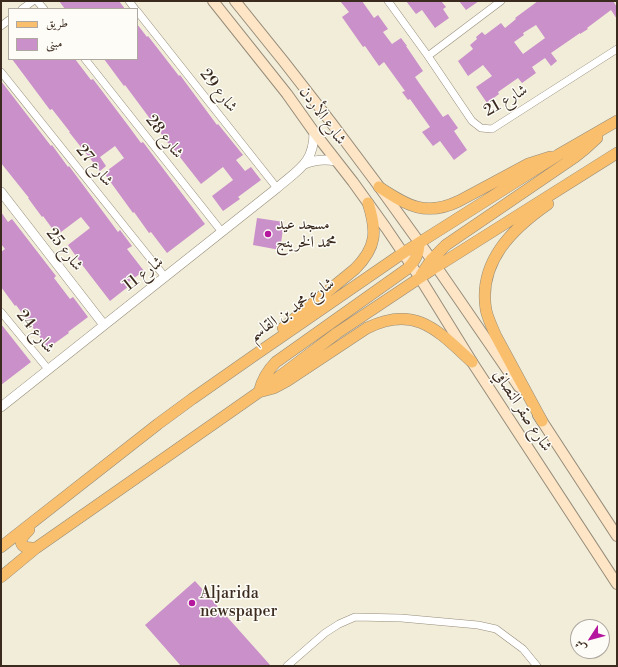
<!DOCTYPE html>
<html>
<head>
<meta charset="utf-8">
<style>
	body { margin:0 }
	#map { position:relative; width:618px; height:667px; overflow:hidden; background:#f1edd8; font-family:"Libre Bodoni",Amiri,serif }
	canvas { display:block }
	.frame { position:absolute; inset:0; border:2px solid #3b2a1e; pointer-events:none }
	.legend { position:absolute; left:8px; top:8px; width:130px; height:52px; box-sizing:border-box; background:#fdfcf7; border:1px solid #afa8a0; margin:0; padding:5px 7px; list-style:none; font-size:12px; color:#3b2a1e }
	.legend li { display:flex; align-items:center; gap:8px; height:20px }
	.legend b { width:20px; border:1px solid #afa8a0 }
	.north { position:absolute; left:570px; top:619px; width:40px; height:40px; box-sizing:border-box; background:#fdfcf7; border:1px solid #afa8a0; border-radius:50%; rotate:234deg; font-size:11px; font-weight:700; line-height:16px; text-align:center; color:#3b2a1e }
	.north::after { content:''; display:block; margin:auto; width:14px; height:18px; background:#b5179e; clip-path:polygon(50% 0,100% 100%,50% 72%,0 100%) }
</style>
</head>
<body>
<div id="map">
<canvas width="618" height="667"></canvas>
<div class="frame"></div>
<ul class="legend">
<li><b style="height:5px;background:#f9bf6d"></b>طريق</li>
<li><b style="height:11px;background:#ca90ca"></b>مبنى</li>
</ul>
<div class="north">ش</div>
</div>
<script>
const c = document.querySelector('canvas').getContext('2d');
c.lineJoin = 'round';
function paint(path, color) {
  c.fillStyle = color;
  c.fill(path, 'evenodd');
}
function stroke(path, color, width, dash) {
  c.strokeStyle = color;
  c.lineWidth = width;
  c.lineCap = dash ? 'butt' : 'round';
  c.setLineDash(dash || []);
  c.stroke(path);
}
function label(font, color, halo, rows, align = 'center') {
  c.font = font + ' "Libre Bodoni",Amiri,serif';
  c.lineWidth = 3;
  c.setLineDash([]);
  c.textBaseline = 'middle';
  c.strokeStyle = halo;
  c.fillStyle = color;
  for (const [text, x, y, turn = 0] of rows) {
    c.save();
    c.translate(x, y);
    c.rotate((+turn || 0) * Math.PI / 180);
    c.textAlign = isNaN(turn) ? turn : align;
    if (halo) c.strokeText(text, 0, 0);
    c.fillText(text, 0, 0);
    c.restore();
  }
}
paint(new Path2D(`
	M59,1H119L125,9H65Z
	M340,1H362L374,18L378,15L388,29L383,32L392,44L401,38L407,46H406L423,71L415,77L443,117L448,114L458,128L454,131L467,150L454,160L440,141L433,146L422,132L430,127L410,99L408,100L402,92L405,91L384,62L379,66L365,46L363,47L342,17L349,12Z
	M406,1H441L446,7L443,9L449,18L435,28L422,10L416,14Z
	M459,1H479L466,10Z
	M538,1H613L617,7V19L611,10L587,28L588,29L580,34V33L551,53L557,61L551,66L545,58L532,67L536,73L522,83L518,78L498,92L499,94L487,103L476,87L492,76L483,65L468,76L458,61L473,49L470,45L477,39L476,37L482,32L485,35L501,23L505,28L516,19L515,18ZM536,25L545,38L523,54L514,42L524,35L523,33Z
	M137,24L147,37L148,36L179,76L180,75L217,125L218,124L243,155L236,160L245,171L251,167L261,180L238,197L240,199L223,211L212,196L233,180L223,167L201,184L172,147H171L125,85L124,86L104,59H137Z
	M12,59H75L91,80L93,79L130,128L141,143L143,142L205,224L167,253L151,232L149,233L134,212L133,213L104,173L124,158L115,146L100,157L106,166L100,171L69,132H70L52,109L50,110Z
	M1,81L51,146L52,145L68,167L69,166L118,232L120,230L132,246L127,249L144,271L127,283L129,286L110,301L83,266L68,245L90,228L81,217L57,235L43,216L42,217L28,198H29L1,163Z
	M1,212L8,222L12,219L56,276L54,278L70,299L73,297L88,317L68,332L69,333L48,348L16,305L15,306L1,287V252L5,249L1,244Z
	M257,218L284,222L280,250L253,245Z
	M1,324L31,362L1,385Z
	M195,581L271,666H181L145,625Z`), '#ca90ca');
const minor = new Path2D(`
	M37,1L44,9
	M129,1L135,9
	M388,1L428,56L472,121L481,128L492,129L617,49
	M22,9L33,1
	M137,11L277,188
	M1,26L9,20
	M428,56L501,1
	M85,59L222,232
	M1,72L165,277
	M1,312L48,369
	M287,666L325,633L339,624L355,617L401,618L478,625L496,629L523,649L537,666`);
const tertiary = new Path2D(`
	M305,164C316,159 325,159 336,161
	M1,192L104,325
	M1,407L277,188C299,169 314,163 314,132`);
const secondary = new Path2D(`
	M213,1L287,94L314,132L353,182L386,228L420,278L472,362L617,584
	M235,1C299,79 361,160 419,242C453,290 486,339 519,387
	M538,415L617,536`);
const primary = new Path2D(`
	M379,187C408,206 426,217 459,201L528,164L550,157
	M419,243C419,254 415,261 407,269L276,362C267,371 262,380 259,392L274,388L287,381L367,328C416,304 438,331 472,362
	M421,275L431,260L446,245L575,157L585,149L597,138
	M283,328L355,269C377,247 377,231 368,203
	M542,421L496,336C492,327 488,319 486,310C478,262 512,229 548,204
	M29,530C25,534 16,542 25,547C28,548 33,548 36,548
	M1,547L158,424L192,399L252,357L403,253L558,155L617,121
	M1,577L36,548L259,392L337,333L436,267L617,153`);
stroke(minor, '#968c7b', 8);
stroke(tertiary, '#968c7b', 10);
stroke(secondary, '#968c7b', 12);
stroke(primary, '#968c7b', 12);
stroke(minor, '#fff', 7);
stroke(tertiary, '#fff', 9);
stroke(secondary, '#fde5c5', 10);
stroke(primary, '#f9bf6d', 11);
for (const [x, y, r, color] of [
	[268,234,4,"#b5179e"],
	[192,603,4,"#b5179e"]
]) {
  const dot = new Path2D();
  dot.arc(x, y, r, 0, 2 * Math.PI);
  c.fillStyle = color;
  c.fill(dot);
  stroke(dot, '#fdfcf7', 1.5);
}
label('16px', '#3b2a1e', '#fdfcf7', [
	["شارع 29",218,91,52],
	["شارع 21",506,101,-30],
	["شارع الأردن",322,116,54],
	["شارع 28",164,137,52],
	["شارع 27",94,166,51],
	["شارع 25",64,250,52],
	["شارع 11",144,274,-38],
	["شارع محمد بن القاسم",292,310,-34],
	["شارع 24",35,332,51],
	["شارع صقر النصافي",522,411,57]
]);
label('16px', '#3b2a1e', '#fdfcf7', [
	["مسجد عيد",276,225],
	["محمد الخرينج",276,243],
	["Aljarida",200,594],
	["newspaper",200,612]
], 'left');
</script>
</body>
</html>
